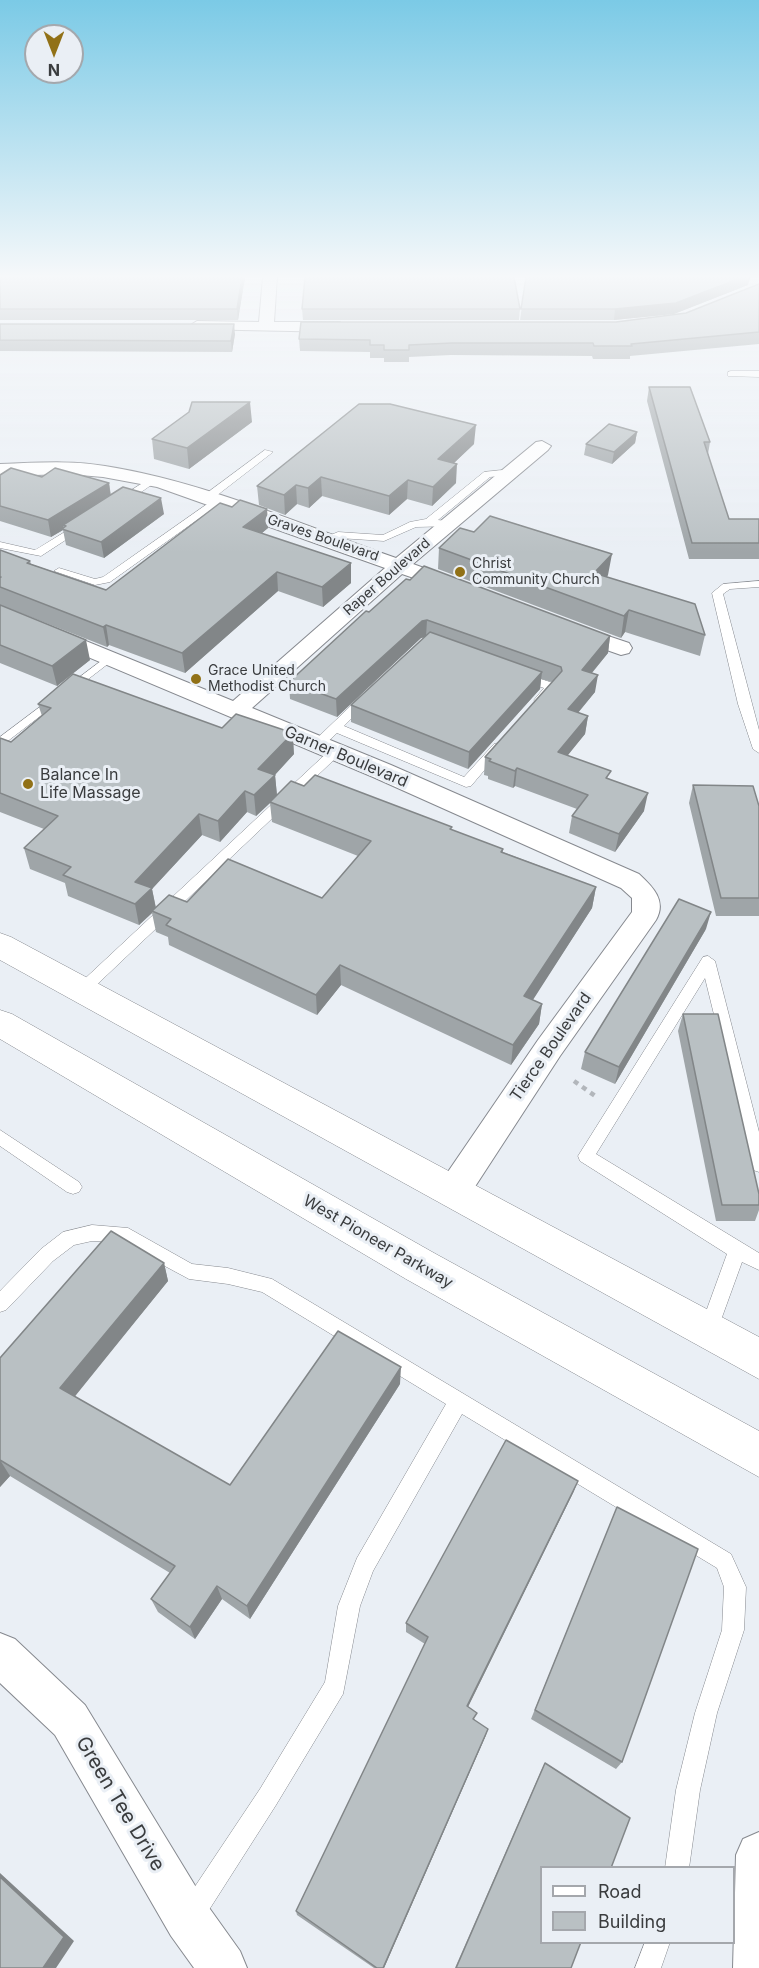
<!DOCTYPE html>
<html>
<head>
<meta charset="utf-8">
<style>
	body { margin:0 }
	#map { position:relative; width:759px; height:1968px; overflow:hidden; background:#eaeff5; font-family:Inter,sans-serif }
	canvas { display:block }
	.legend { position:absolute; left:540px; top:1866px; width:195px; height:78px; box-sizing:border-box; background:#eaeff5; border:2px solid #a4a7ac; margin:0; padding:8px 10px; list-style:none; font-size:18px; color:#3a3c3e }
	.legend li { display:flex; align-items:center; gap:12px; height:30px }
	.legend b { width:30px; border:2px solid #a4a7ac }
	.north { position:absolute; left:24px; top:24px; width:60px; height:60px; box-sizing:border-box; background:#eaeff5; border:2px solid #a4a7ac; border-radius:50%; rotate:180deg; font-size:16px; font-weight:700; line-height:24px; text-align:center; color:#3a3c3e }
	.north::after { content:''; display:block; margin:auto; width:21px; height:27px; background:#917117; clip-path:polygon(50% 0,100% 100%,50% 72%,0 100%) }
</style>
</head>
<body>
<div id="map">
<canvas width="759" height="1968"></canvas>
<ul class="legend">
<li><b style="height:8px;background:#fff"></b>Road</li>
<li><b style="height:16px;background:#b9c0c3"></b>Building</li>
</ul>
<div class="north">N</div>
</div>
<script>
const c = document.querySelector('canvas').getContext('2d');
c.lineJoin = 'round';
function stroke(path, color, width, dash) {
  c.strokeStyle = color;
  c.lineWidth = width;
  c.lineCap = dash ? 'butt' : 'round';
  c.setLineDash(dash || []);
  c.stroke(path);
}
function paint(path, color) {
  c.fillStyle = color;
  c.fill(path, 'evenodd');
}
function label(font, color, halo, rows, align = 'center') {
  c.font = font + ' Inter,sans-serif';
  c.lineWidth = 6;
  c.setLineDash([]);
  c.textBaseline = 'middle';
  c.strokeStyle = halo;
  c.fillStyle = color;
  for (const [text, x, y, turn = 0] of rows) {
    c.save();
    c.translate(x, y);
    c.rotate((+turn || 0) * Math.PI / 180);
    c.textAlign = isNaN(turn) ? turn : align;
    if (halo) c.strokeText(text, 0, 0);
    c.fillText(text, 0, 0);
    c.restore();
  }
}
const service = new Path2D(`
	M731,371H759V377L728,376V372Z
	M265,450L273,452L211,500H203V496Z
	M512,469L515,470V474L490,477L438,520L453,522V526L416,527L384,541L339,538L326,542L321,539L338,532L383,535L410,522L426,519L484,472Z
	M149,479L157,481L124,504H116V500Z
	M213,500L222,502L110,582L95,585L54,571L59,568L95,579L103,577Z
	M78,524L87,526L41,556L0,548V542L35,550Z
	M759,581V587L730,589L723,594L759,730V753L753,749L738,704L712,593L723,584Z
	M109,655L113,656V660L0,747V737Z
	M523,673L556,684L558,687L544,703H536L534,700L544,688L519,680L517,677Z
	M365,695L371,699L344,726L464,777L494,744L498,743L504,747L471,786L466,787L337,733L321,748H313V742L361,696Z
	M335,748L341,752L339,755L87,994H77L74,990L77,986L331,749Z
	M708,956L715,961L759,1132V1172L753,1170L751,1165L705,978L596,1154L759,1253V1270L742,1262L717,1331L715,1337L708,1340L701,1337L699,1331L727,1254L580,1161L578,1156L703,957Z
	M0,1130L79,1182L82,1187L79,1192L73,1194L67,1192L0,1146Z
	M92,1225L128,1228L192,1264L228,1268L272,1279L731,1554L746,1587L744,1630L717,1713L700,1790L689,1868H665L676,1790L695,1713L722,1630L724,1587L717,1568L462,1414L373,1571L360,1606L343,1694L276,1805L200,1924L191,1927L182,1924L179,1915L182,1906L260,1789L325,1682L338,1606L357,1558L446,1404L262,1292L228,1284L189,1279L120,1242L92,1241L74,1245L53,1261L6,1310L0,1312V1291L41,1249L63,1232Z
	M645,1942H670L661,1968H635Z`);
const minor = new Path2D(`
	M263,277H277L274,322H340L348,327L340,332L192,329L189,326L197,321L259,322Z
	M542,441L551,446L548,450L413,564L460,581L463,585L460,589H446L402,574L252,708L391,765L639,874C653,887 667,901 656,920L560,1056L465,1202L453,1206L441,1202L437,1192L441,1182L538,1040L632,912V898L621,888L373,777L0,620V606L233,701L385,568L157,487L103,477L68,474L0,476V464C35,463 70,460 105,466C202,481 302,525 396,558L536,442Z
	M572,624L629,643L632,648L629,653L621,655L564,635L561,630L564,625Z
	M0,1633L15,1639L85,1705L205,1902L240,1951L247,1968H194L171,1936L55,1735L0,1683Z
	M759,1832V1968H733L736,1855L743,1839Z`);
const primary = new Path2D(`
	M0,933L11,937L759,1337V1379L0,960Z
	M0,1010L12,1014L434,1253L759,1431V1477L406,1279L0,1039Z`);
stroke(service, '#86898f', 1);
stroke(minor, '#86898f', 2);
stroke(primary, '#86898f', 1);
stroke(new Path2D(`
	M574,1081L598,1098`), '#b2b6bb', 4.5, [5, 5]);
paint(service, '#fff');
paint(minor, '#fff');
paint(primary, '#fff');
paint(new Path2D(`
	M0,277H245L238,320H0Z
	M526,277H750L748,285L674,314L614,320H520Z
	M759,284V344L630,356V359H593L592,356L451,355L409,357V362H384V358H370V352L300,351L299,339L616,322L686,313Z
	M302,309H520L519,320H303Z
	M0,324L235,334L232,352L0,351Z
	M649,387L710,442L708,454L729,519H759V559H689L647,401Z
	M189,412L252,422L189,469L154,459L152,439Z
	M637,432L635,443L612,464L584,455L586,444Z
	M474,444L454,463L456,483L432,506L407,499L389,515L322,496L309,508L297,504L285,515L259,505L257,486Z
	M0,475L42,477L109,483L111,495L164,514L104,558L66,545L63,530L51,537L0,521Z
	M232,507L267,509L268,528L262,533L351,583L323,607L278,591L185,673L109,645L107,647L0,605V550L30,561L31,564L106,590Z
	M439,548L608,575L607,577L705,635L700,656L625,632L621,638L438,569Z
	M0,605L90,660L57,686L0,663Z
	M369,612L610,636L608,653L592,673L595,692L578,713L588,716L585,734L567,755L610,779L644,811L615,852L569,833L572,816L577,809L515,786L513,788L488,779V776L484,775L485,757L552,682L541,679L540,689L468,769L351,722V705L425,637L421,638L337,717L290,699L289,682Z
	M38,704L294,754L275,775L277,795L304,786L451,830L503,849V852L596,887L592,908L532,1000L542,1004L539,1024L511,1065L341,985L317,1015L169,945L168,937L156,932L152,913L139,925L68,896L65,883L30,869L24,848L44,829L0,812V738L11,742L42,716ZM270,803L272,822L358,856L322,898L187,902L156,908L152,889L202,835L220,842L247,812L256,816Z
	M693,785L759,806V916H716L689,803Z
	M706,929L615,1084L581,1069L585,1052Z
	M683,1014L759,1194V1210L755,1221H716L678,1031Z
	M164,1263L168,1281L74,1396L230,1485L400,1384L250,1619L222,1599L195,1639L158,1612L151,1599L170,1573L10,1476L0,1487V1358Z
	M574,1491L468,1707L475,1720L486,1735L384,1968H374L297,1915L296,1911L425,1644L406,1632V1623Z
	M617,1507L622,1762L616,1769L531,1719Z
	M545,1763L571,1968H455L541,1771Z`), '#9fa5a8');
paint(new Path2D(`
	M242,277H245L238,320L237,309Z
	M743,277H750L748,285L674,314L614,320L615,309Z
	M234,324L235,334L232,352L231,341Z
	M250,402L252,422L189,469L187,448Z
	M476,425L474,444L438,478V459Z
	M637,432L635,443L612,464L614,452Z
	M457,464L456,483L432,506L433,487Z
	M321,477L322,496L309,508L308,488Z
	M408,480L407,499L389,515V496Z
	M109,483L111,500L66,526L63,525L64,529H62L63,530L51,537L48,520Z
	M296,485L297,504L285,515L284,495Z
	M161,498L164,514L104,558L101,542Z
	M267,509L268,528L245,547L243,527Z
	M612,554L608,575L590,594L594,573Z
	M351,563V583L323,607L322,587Z
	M277,572L278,591L185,673L182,653Z
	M629,610L625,632L621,638L624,616Z
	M427,620L426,637L421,638L337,717L336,699L422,621Z
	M106,625L109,645L107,647L103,627Z
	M610,636L608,653L580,687L582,670Z
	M86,640L90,660L57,686L52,666Z
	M542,672L540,689L468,769L469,752Z
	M598,675L595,692L566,727L568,709Z
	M588,716L585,734L556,770L558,752Z
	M293,733L294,754L271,779L275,775L277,796L270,802V803L256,816L254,795L258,769Z
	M517,768L515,786L513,788L515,771Z
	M245,791L247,812L220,842L218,821Z
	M648,793L644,811L615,852L619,834Z
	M199,814L202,835L152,889L156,909L152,911V913L139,925L135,904V882Z
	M596,887L592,908L522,1017L524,996Z
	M711,912L706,929L615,1084L619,1067Z
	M340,965L341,985L317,1015L316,995Z
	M542,1004L539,1024L511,1065L513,1045Z
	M164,1263L168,1281L68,1405L60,1388Z
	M401,1367L400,1384L250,1619L247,1606Z
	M0,1460L10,1476L0,1487Z
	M578,1481L574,1491L465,1713L467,1706Z
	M217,1586L222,1599L195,1639L190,1627Z
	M488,1729L486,1735L384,1968H383Z
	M0,1873L74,1941L56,1968H43L0,1877Z`), '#828688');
const building = new Path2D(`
	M0,277H242L237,309H0Z
	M305,277H514L520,309H302Z
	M526,277H743L676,303L615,309H521Z
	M759,284V332L631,344L632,346H594L593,343H452L409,345V350H384V345H370V340L299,339L301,322H616L686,313Z
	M0,324H234L231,341L0,340Z
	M649,387H690L710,442H704L729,519H759V543H692Z
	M192,402H250L187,448L152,439L189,412Z
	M359,404H390L476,425L438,459L457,464L433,487L408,480L389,496L321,477L308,488L296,485L284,495L257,486Z
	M609,424L637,432L614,452L586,444Z
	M11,468L42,477L55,468L109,483L48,520L0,506V475Z
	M123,487L161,498L101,542L62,529L66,526L63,525Z
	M240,500L267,509L243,527L351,563L322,587L277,572L182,653L106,625L103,627L0,587V578L1,577H0V550L30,561L27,563L106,590L220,503L232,507Z
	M490,516L612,554L594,573L695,604L705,635L629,610L624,616L439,548L460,528L474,532Z
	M424,566L610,636L582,670L598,675L568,709L588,716L558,752L611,771L606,778L648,793L619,834L572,816L588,795L517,768L515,771L489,761L491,759L485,757L562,671L561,667L427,620L422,621L336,699L289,682L366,611L369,612L406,579L410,580Z
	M0,605L86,640L52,666L0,645Z
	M430,632L542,672L469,752L351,705Z
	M73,674L222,728L236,714L293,733L258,769L275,775L254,795L245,791L218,821L199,814L135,882L152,888L135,904L63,875L71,867L24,848L58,816L0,793V738L11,742L51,708L38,704Z
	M315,775L452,827L450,829L503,849L501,852L596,887L524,996L542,1004L513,1045L340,965L316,995L166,925L171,919L152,911L169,895L187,902L228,859L322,898L371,841L270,802L291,781L304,786Z
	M693,785L753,786L759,806V898H721Z
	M679,899L711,912L619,1067L585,1052Z
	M683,1014H718L759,1194V1205H722Z
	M111,1231L164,1263L60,1388L230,1485L338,1331L401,1367L247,1606L217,1586L190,1627L151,1599L175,1566L0,1460V1358Z
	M506,1440L578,1481L467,1706L477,1713L473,1719L488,1729L383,1968H377L296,1911L428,1637L406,1623Z
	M617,1507L698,1549L622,1762L535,1710Z
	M545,1763L630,1818L611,1868H542V1942H581L571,1968H456Z
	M0,1877L64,1937L43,1968H0Z`);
paint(building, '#b9c0c3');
stroke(building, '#828688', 1.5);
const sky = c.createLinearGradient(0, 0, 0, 553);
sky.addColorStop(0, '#7bcae6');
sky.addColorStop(0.5, '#f6f8fa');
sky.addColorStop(1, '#f6f8fa00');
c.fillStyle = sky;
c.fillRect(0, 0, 759, 553);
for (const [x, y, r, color] of [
	[460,572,6,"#917117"],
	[196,679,6,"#917117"],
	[28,784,6,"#917117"]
]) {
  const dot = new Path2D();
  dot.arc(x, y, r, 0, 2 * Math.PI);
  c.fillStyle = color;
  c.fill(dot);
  stroke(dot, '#eaeff5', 2);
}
label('14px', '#3a3c3e', '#eaeff5', [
	["Graves Boulevard",323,538,19],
	["Raper Boulevard",387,577,-41]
]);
label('14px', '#3a3c3e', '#eaeff5', [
	["Christ",472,564],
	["Community Church",472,580],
	["Grace United",208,671],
	["Methodist Church",208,687]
], 'left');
label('16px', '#3a3c3e', '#eaeff5', [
	["Garner Boulevard",346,757,23],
	["Tierce Boulevard",551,1047,-55],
	["West Pioneer Parkway",378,1242,30]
]);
label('16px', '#3a3c3e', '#eaeff5', [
	["Balance In",40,775],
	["Life Massage",40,793]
], 'left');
label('20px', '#3a3c3e', '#eaeff5', [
	["Green Tee Drive",120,1804,59]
]);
</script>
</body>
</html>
